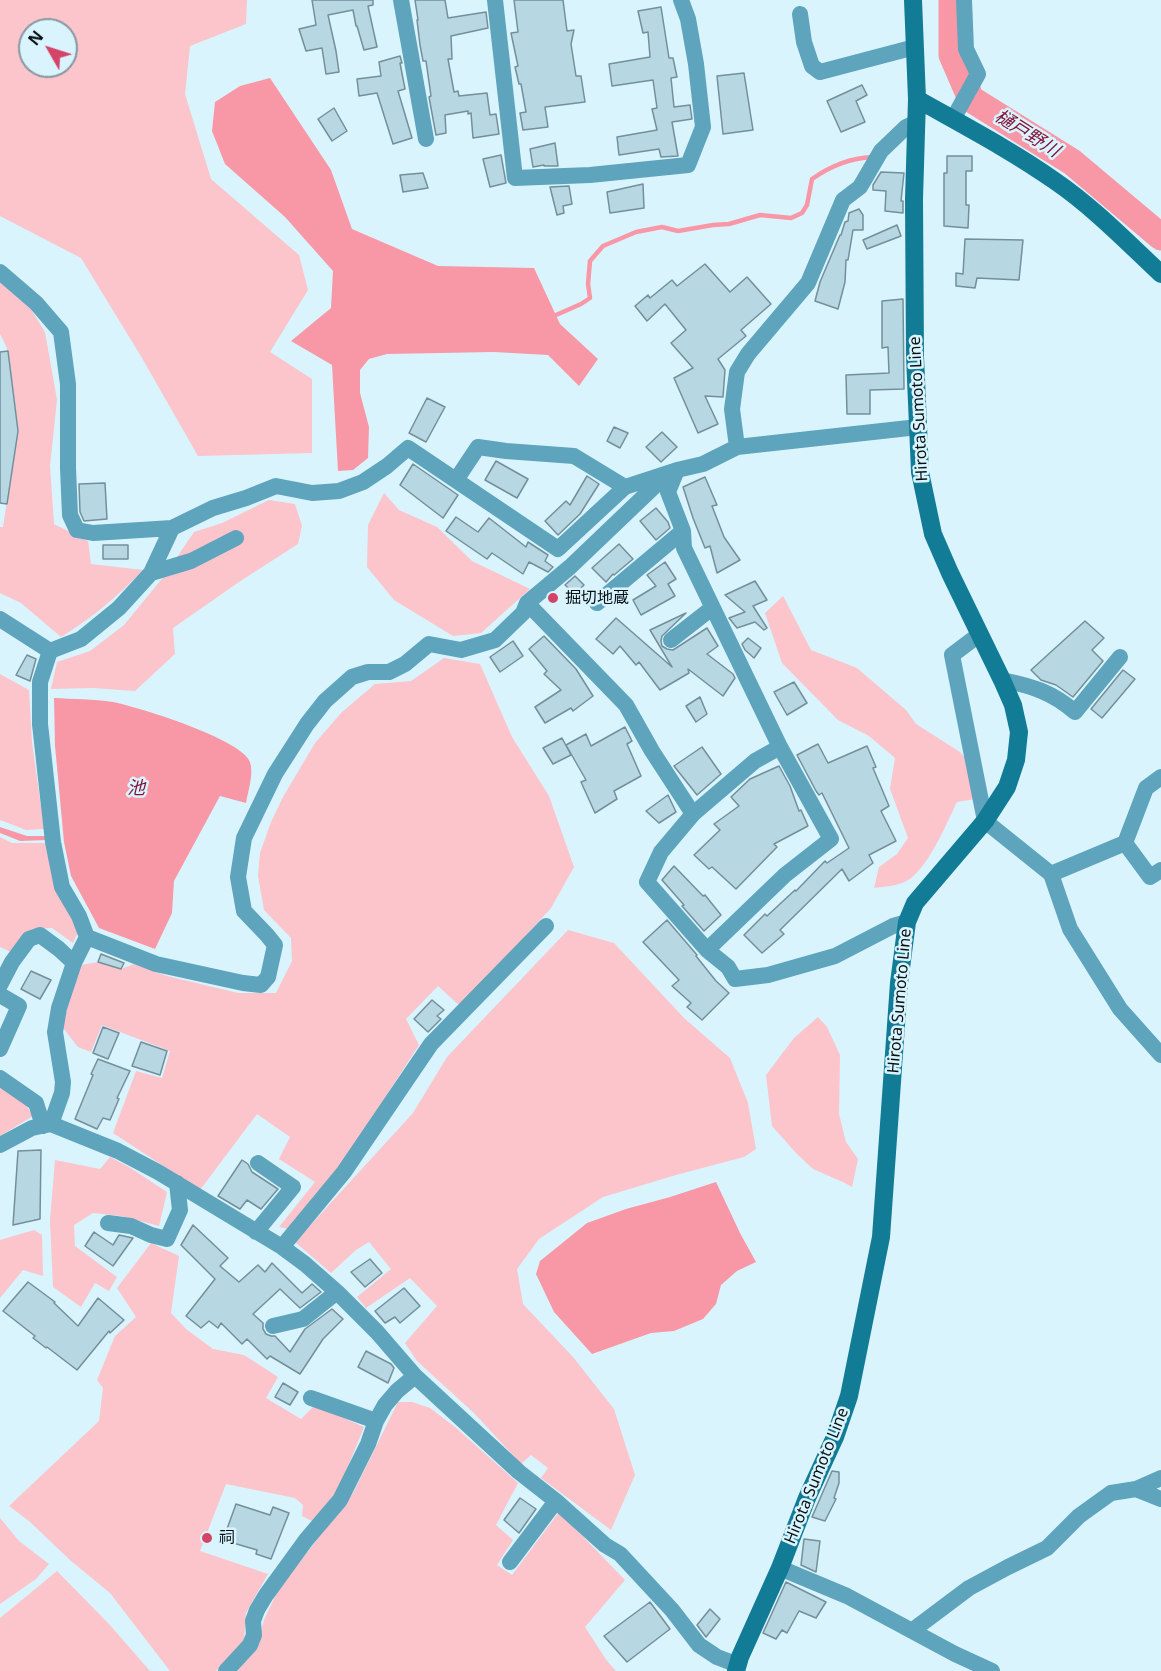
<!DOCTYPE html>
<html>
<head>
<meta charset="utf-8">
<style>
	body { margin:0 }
	#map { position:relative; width:1161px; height:1671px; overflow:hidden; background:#daf4fe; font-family:"Noto Sans",sans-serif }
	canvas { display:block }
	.north { position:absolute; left:18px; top:18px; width:60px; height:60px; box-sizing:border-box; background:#daf4fe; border:2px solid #8599a0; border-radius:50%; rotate:309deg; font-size:16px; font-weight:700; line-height:24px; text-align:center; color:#061114 }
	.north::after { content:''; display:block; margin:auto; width:21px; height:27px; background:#d34467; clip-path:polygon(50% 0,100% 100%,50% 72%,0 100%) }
</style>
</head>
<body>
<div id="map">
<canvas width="1161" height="1671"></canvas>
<div class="north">N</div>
</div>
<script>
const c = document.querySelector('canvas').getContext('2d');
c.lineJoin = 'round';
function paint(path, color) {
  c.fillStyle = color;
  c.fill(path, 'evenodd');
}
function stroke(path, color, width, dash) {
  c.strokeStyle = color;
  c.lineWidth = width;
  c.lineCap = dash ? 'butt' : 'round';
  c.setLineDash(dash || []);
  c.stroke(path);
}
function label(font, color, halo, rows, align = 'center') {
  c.font = font + ' "Noto Sans","Noto Sans JP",sans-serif';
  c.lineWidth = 5;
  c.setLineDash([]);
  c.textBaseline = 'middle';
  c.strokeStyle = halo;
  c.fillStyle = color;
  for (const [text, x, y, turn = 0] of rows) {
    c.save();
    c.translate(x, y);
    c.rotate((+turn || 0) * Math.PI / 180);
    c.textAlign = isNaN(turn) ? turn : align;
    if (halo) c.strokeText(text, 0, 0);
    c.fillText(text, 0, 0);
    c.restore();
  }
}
paint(new Path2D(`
	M0,0H247L246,24L190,46L185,94L211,179L299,255L308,290L270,352L312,379V453L198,456L142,358L81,258L0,216ZM30,30H66V66H30Z
	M0,281L27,303L45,332L57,400L50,466L54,524L88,541L91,564L143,570C117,597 93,617 61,637L21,603L0,593V527H3L18,431L7,348L0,334Z
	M384,493L399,510L437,527L472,561L530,589L481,633L453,636L394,600L367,567L368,525Z
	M269,500L295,504L302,526L298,544L239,582L173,628L175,654L135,691L93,688L51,689L57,662L90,651L124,625L165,575L194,532L222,523Z
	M783,596L811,650L857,668L906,710L916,724L960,752L982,776V798L957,802C946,824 926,875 902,883C894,886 883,887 874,888L879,867L897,854L908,838L890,789L895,758L869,736L838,720L782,663L765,613Z
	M444,658L480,664L512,737L549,796L574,867L551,908L461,1007L438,986L406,1019L419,1045L336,1173L289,1229L279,1227L315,1182L279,1159L290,1137L257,1114L200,1190L113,1133L136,1071L162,1078L170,1051L102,1025L91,1052L78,1047L63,1028L71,988L81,965L98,962L121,969L134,964L167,976L238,993H276L292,961L291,938L264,910L258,876L260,853L271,822L283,797L315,743L342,712L375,684L411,681Z
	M0,674L29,690L32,742L44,829L26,830L0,820Z
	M0,837L12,843H47L79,930L73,943L52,928L32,929L13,953L0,947Z
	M568,930L614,943L684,1018L730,1058L748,1103L756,1149L744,1157L676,1175L603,1197L539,1239L517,1269L523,1304L573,1357L614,1409L635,1475L611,1530L541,1478L548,1468L531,1455L521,1464L474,1413L417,1361L405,1343L437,1306L410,1278L366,1308L357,1297L391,1269L369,1242L356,1250L331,1273L295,1242L413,1113L447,1057Z
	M818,1017L827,1027L840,1055L839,1114L846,1142L858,1159L852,1187L843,1182L813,1169L797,1154L772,1126L766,1075L794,1038Z
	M0,1087L24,1102L33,1116L0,1136Z
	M110,1157L129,1167L167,1192L159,1226L121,1216L93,1213L74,1225L75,1246L117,1277L109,1291L95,1283L81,1307L53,1287L50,1220L55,1160L100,1169Z
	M34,1230L42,1235L43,1276L23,1270L0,1298V1240Z
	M151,1243L179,1256L171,1313L186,1329L213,1349L244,1355L278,1377L266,1398L301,1419L315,1405L364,1427L340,1486L314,1522L302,1516L303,1505L295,1498L226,1484L200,1551L268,1574L246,1613L244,1640L216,1671H170L110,1593L71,1561L29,1521L9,1506L99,1421L103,1388L97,1380L115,1336L136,1317L117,1288Z
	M398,1402H412L430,1408L455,1427L518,1483L496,1525L513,1540L497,1565L512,1575L559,1512L625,1580L585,1627L607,1661L616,1671H233L259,1639L264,1620L278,1590L353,1493Z
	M0,1518L19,1541L49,1564L36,1579L0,1604Z
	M57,1571L109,1624L150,1671H0V1618Z`), '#fcc4cb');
paint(new Path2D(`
	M270,78L331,170L352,229L438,266L534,268L560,324L598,359L579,386L548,355L494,352L387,354L369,359L360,370V393L369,427L368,458L353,470L338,471L332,365L291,341L331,308L333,271L285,217L225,164L212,131L215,102L240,86Z
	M54,698C73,699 94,699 113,702C138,707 242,739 250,762C254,774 248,791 246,803L220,796L174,881L172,913L155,949L99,928L71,876L64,842L55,746Z
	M0,827L27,836H46L47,840L20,841L0,833Z
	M716,1182L740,1233L756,1262L737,1271L721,1285L716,1304L703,1319L674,1331L651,1333L592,1354L554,1312L536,1274L540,1261L587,1223L626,1209L670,1197Z`), '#f898a7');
stroke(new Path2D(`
	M556,315L581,304L590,298L588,284L590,261L603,246L636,232L662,227L678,231L713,225L729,224L760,215L791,218L802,213L807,205L812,179C829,167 851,158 872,157`), '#f898a7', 4.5);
stroke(new Path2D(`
	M952,0V55L971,99L1072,162L1161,237`), '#f898a7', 27);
const building = new Path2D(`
	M312,0H373V5L368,6L377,47L364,50L357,26H356L353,10L328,15L336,51L339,72L326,74L322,48L306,51L299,29L316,25Z
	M415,0H445L448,18L486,12L488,28L451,36L452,59H448L454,92L458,91L459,96L487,93L490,115L496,114L499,134L473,138L471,113L468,114V111L445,115L446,133L436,135L429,97L431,96L426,61H423L420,45L417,20H418Z
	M514,0H563L567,31L574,30L571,44L576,76H581L585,102L545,107L548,127L523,130L520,113L526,112L521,84H519L515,67L518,66L511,33L518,32Z
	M661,7L669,58H673L677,77L671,78L674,107L690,105L692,119L672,122L678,156L661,157L659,149L619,155L617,137L657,130L652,109L657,108L653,80L612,86L609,64L650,57L648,32L643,33L638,11Z
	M400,56L402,63H400L405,89L398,91L412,138L393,144L377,93L359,96L357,79L381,76L379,62Z
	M744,73L753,130L723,134L717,76Z
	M862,85L867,95L856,101L865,122L841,132L827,101Z
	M334,108L347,131L332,141L318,119Z
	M555,143L558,166H544V165L533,167L530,149Z
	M501,155L506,183L490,187L483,159Z
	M947,156H972V171H966V205H969L968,228L944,226V173H947Z
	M881,172L904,173L901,201H903V213L885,211L886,191L873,190V185Z
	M423,173L428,188L403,192L400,175Z
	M643,184L644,208L610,213L607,192Z
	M569,186L572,204L563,206L564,213L557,215L550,187Z
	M859,209L863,215V230H853L848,260H846L845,282L838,309L815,301L820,282L840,235H841L845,222L848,221L849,213Z
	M897,225L901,236L867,249L863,240Z
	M965,239L1023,240L1019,280L977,278L975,288L956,286V273L963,274Z
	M705,264L730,292L747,277L771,304L741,330L746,336L718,359L725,370L723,397L705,396L718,424L698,433L674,378L693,368L671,343L686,330L665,304L647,321L635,306L648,295L650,298L672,280L677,286Z
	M903,299L904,389L870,390V414H847L846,375L889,373L888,347L882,348V301Z
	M8,351L18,431L7,504L0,503V352Z
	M427,398L445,407L426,442L409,433Z
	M614,427L628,433L620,448L607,441Z
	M662,432L677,447L661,462L646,447Z
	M496,461L528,479L517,498L485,480Z
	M413,464L458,495L443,518L400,485Z
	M587,476L599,484L580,514L558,535L545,521L566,501L570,505Z
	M705,477L717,505L712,506L724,537L740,560L717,573L710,546L705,548L693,518L683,487Z
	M105,483L107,519L84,521L80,512L79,484Z
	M656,508L668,522L670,528L656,540L640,521Z
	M456,517L478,532L489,518L526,547L528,542L548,555L545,561L553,567L548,572L529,562L523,574L492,553L487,559L446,531Z
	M619,544L633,559L614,575L613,574L606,582L592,568Z
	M103,545H128V559H103Z
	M665,562L676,579L668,584L675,596L641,615L633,600L656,586L647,575Z
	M575,576L584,585L575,594L565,585Z
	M755,581L767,600L753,606L767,628L764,630L755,622L737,628L729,618L745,612L725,595Z
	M686,613L662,636L661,641L662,646L667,649L673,650L707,628L718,646L707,654L733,674L735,678L723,696L688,669L689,673L660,690L639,662L636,665L620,646L613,654L596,639L616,618L672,667L650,630Z
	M1085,621L1104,638L1092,650L1103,661L1073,697L1056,685L1041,680L1031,670Z
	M544,636L576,669L593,696L573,711L571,708L545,723L535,707L561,690L544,674L547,671L529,649Z
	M748,638L761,648L754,658L745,650L742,644Z
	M513,641L523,656L500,672L490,657Z
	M27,655L36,659L30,681L16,675Z
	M1123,670L1135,679L1102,718L1091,709Z
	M794,682L807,703L787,715L774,692Z
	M700,697L707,714L696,722L686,706Z
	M625,727L632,741L627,744L641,776L614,791L617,799L595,813L581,782L586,780L566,745L586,734L591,746Z
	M562,738L571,755L553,764L543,748Z
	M818,744L828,763L867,746L876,767L873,768L889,806L881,811L896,841L869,855L873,863L849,881L842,869L780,930L784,934L762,953L744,935L765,914L767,916L795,890L796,891L825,861L827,863L849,848L822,793L819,795L816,791L798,757L797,755Z
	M702,747L721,774L697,795L674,766Z
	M779,766L790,786L799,811L801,810L808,826L774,844L777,847L736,889L712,867L709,869L694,855L720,830L714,824L739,806L731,797L750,779Z
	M668,795L676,812L659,823L646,811Z
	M674,866L703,896L705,895L721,915L704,931L682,906L684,905L662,880Z
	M667,920L697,955L696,956L716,981L729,993L702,1020L687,1007L691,1003L672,986L679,980L643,942Z
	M101,954L124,963L121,969L98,962Z
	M31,971L51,980L40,999L21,989Z
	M432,1000L444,1010L437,1016L441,1019L428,1032L414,1019Z
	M103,1027L119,1033L108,1059L93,1053Z
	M141,1042L167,1051L160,1075L132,1066Z
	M98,1059L130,1071L117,1098L119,1099L110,1120L103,1118L97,1129L75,1119L93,1075L91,1074Z
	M41,1150L40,1219L13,1225L18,1151Z
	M242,1160L248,1164L252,1172L278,1189L261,1209L247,1200L240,1209L218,1196Z
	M193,1225L228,1258L220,1266L239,1282L258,1265L265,1272L272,1263L302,1293L312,1284L321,1292L300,1308L280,1289L253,1314L263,1323V1329L266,1334L271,1336H275L290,1352L305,1329L332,1309L343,1319L323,1339L300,1374L270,1356L267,1359L247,1339L242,1344L221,1323L218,1328L209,1321L201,1328L186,1316L215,1279L181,1245Z
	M94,1232L113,1245L119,1235L133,1238L113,1266L85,1246Z
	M370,1259L382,1273L365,1287L351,1272Z
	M28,1282L55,1302L54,1303L78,1326L98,1298L124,1320L110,1333L109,1331L77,1370L47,1347L46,1348L33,1338L35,1336L3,1311Z
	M404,1288L420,1306L400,1323L395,1317L385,1323L375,1311Z
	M366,1351L391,1364L394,1368L388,1383L358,1367Z
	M283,1383L298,1392L290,1405L275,1397Z
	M832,1471L839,1472V1483L834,1498L836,1499L825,1521L812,1517Z
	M520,1498L536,1509L519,1533L504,1520Z
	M236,1504L270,1515L273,1507L289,1513L271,1559L256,1554L257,1550L223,1540Z
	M804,1539L820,1541L816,1572L801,1565Z
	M786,1582L826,1602L816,1618L799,1611L787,1633L782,1630L776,1639L763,1633Z
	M650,1602L670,1629L627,1662L604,1636Z
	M710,1609L720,1619L706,1637L697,1625Z`);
paint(building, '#b7d7e3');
stroke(building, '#72909b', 1.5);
stroke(new Path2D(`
	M401,0L426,139
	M495,0L515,178L590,175L688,165L703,127L696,64L688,19L681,0
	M800,14L804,42L812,66L820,72L915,47
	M953,119L978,74L966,49L964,0
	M0,272L36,303L61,332L68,384V468L70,515L77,530L93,533L172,528L213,508L246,498L276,486L312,493L339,491L363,482L387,466L408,448L558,549L625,487L677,470L703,464L737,447L918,427
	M737,447L732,409L737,372L748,354L808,283L843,200L860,187L881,151L906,127L917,122
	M677,470L668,492L683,531L684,548L780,747L831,839L785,875L707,950L728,967L735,979L768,975L835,956L893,926L907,922
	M456,480L478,447L506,451L574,456L625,487
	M151,573L191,561L236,538
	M527,603L626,705L652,751L693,814
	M597,603L683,531
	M0,619L50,651
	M980,634L952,655L985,821L1051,874L1070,929L1120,1009L1161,1055
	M671,640L712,608
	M1002,680C1032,686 1052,692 1075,712L1120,657
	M1125,843L1150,877L1161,870
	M1051,874L1125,843L1146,788L1161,777
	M87,937L156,964L243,983L261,985L268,977L275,945L267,935L244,911L238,877L244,838L275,774L307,724L325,701L352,677L368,672H389L405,664L429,644L461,650L495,640L523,613L527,603L570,567L658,483L666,477
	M707,950L647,882L661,852L693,814L755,761L780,747
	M0,985L12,962L29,939L40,935L59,949L74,963
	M0,995L19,1006L0,1049
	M0,1078L36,1103L43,1126
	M51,1124L62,1093L63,1082L55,1032L59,1008L74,963L87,937L79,916L62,887L53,842L40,724V682L50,651L81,639L119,608L151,573L172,528
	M0,1145L32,1128L51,1124L118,1151L158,1172L282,1247L305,1264L337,1292L377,1332L415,1376L519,1472L556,1501L605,1545L620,1554L672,1610L699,1645L717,1657L738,1665
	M108,1223L131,1226L151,1235L167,1239L180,1210L177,1183
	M256,1232L293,1187L258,1163
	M282,1247L344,1172L431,1044L546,926
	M273,1326L303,1319L337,1292
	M311,1398L376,1421
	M1136,1489L1161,1499
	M510,1562L556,1501
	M780,1568L847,1596L955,1654L992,1671
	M913,1630L969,1588L1008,1567L1047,1548L1079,1516L1111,1493L1136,1489L1161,1478
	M226,1671L250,1645L254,1635L253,1621L257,1610L266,1595L306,1540L340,1500L368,1444L376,1421L385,1405L397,1391L415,1376`), '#5da4bc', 16);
stroke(new Path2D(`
	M917,99C963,125 1011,150 1055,181C1093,207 1127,242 1161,274
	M736,1671L740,1657L780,1568L807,1498L835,1437L849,1396L881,1237L899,983L907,922L915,903L985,821L1007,787L1016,760L1019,732L1013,705L1002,680L950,573L933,534L920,472L915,356L914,199L917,99L913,0`), '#127c97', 18);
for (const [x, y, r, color] of [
	[553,598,6,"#d34467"],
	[207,1538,6,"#d34467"]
]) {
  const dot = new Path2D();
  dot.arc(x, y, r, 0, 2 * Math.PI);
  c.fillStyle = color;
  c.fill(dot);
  stroke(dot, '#daf4fe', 2);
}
label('16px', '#061114', '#daf4fe', [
	["Hirota Sumoto Line",919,409,-93],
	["Hirota Sumoto Line",900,1001,-85],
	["Hirota Sumoto Line",817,1476,-68]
]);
label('16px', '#061114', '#daf4fe', [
	["掘切地蔵",565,598],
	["祠",219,1538]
], 'left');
label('italic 18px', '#841337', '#daf4fe', [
	["樋戸野川",1027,134,32],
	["池",136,789]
]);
</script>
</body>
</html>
